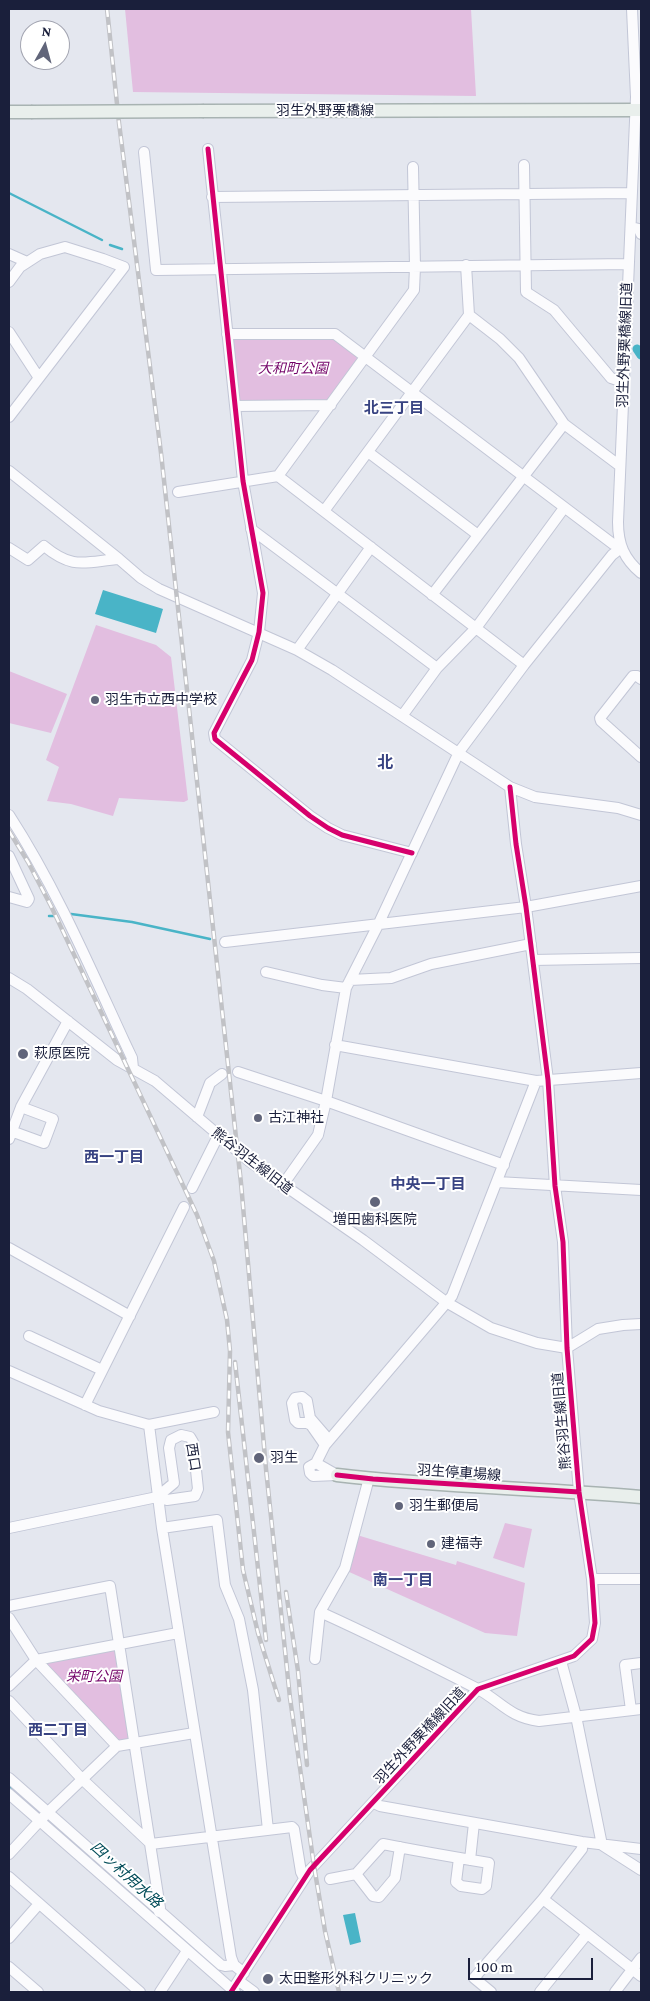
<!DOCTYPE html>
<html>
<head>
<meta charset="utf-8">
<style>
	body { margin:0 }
	#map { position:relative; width:650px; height:2001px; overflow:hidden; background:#e4e7ef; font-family:"Crimson Pro",serif }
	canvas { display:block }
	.frame { position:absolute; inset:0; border:10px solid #1a1f3b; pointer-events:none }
	.north { position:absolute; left:20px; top:20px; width:50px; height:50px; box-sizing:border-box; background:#fff; border:1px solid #a3a5b1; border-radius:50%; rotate:7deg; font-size:14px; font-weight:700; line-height:20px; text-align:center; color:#1a1f3b }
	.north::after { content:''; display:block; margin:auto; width:18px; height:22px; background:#61657a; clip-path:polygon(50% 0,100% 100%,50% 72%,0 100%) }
	.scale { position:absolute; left:468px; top:1958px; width:125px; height:22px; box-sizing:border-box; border:2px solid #1a1f3b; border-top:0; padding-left:6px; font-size:15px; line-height:18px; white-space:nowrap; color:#1a1f3b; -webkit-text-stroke:4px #fff; paint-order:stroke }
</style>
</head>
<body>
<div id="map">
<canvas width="650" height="2001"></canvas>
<div class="frame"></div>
<div class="north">N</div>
<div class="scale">100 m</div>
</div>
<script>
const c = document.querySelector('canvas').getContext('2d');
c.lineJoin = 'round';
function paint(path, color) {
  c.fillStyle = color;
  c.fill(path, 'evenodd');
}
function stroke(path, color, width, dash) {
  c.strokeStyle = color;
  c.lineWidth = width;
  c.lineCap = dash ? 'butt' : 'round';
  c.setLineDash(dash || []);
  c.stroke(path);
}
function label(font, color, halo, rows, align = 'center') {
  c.font = font + ' "Crimson Pro","Noto Sans JP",serif';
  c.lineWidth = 4;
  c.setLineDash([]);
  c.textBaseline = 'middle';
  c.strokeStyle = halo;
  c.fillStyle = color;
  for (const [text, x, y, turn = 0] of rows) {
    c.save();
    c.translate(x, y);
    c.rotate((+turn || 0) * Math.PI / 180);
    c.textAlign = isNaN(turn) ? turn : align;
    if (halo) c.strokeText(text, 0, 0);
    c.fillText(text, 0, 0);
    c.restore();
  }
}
paint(new Path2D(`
	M125,9H471L476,96L133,92Z
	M229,336L333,337L356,354L357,359L330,402L237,403Z
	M96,625L156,645L171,657L188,800L184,802L119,798L113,816L71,804L47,801L59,767L46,760Z
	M9,671L67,694L51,733L9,723Z
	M505,1523L532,1529L524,1568L493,1558Z
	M357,1535L456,1565L457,1561L525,1583L517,1636L485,1633L347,1571Z
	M116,1646L130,1739L119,1742L42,1661Z`), '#e2bee0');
paint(new Path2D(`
	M103,590L163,609L156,633L95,614Z
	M355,1913L361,1942L350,1945L343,1915Z`), '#49b4c7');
stroke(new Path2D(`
	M9,193L102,240
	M110,245L122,249
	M71,914L132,922L210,939
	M49,916H54
	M9,1786L41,1814
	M45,1818L148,1909
	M244,1991L245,1992`), '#49b4c7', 2.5);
stroke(new Path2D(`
	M637,349L641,355`), '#49b4c7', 9);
const minor = new Path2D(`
	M632,9L636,97L618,522C618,544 624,559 641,573
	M208,149L243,481L263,593L259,632L252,660L214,733L215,739L310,816L328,828L342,835L412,853
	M144,152L156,270L628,264
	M524,165L526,292L554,310L611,378L623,382
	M212,197L632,193
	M631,227L639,229L641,234
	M9,254L27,262
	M466,265L469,315L500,339L519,358L564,424L620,466
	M9,282L20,267L40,254L65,247L103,259L124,267L9,417
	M9,332L39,378
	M227,334H335L613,544L621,548
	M235,406L331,405
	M368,452L478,535
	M9,471L119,559L141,578L159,589L297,650L332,670L510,787L535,797L618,808L641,815
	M278,476L524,665
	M178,492L278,476L414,290L415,267L413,167
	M324,511L469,315
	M251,529L437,668
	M9,548L28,560L44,546C73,570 84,562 119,559
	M432,595L564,424
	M297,650L371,547
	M641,679L637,676H633L600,718L601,721L641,757
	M402,716L437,668L476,628L564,508
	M9,815C55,886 89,965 124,1041L132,1058L133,1068
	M9,856L29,899L27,902L9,897
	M225,942L526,907L641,886
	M533,960L641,958
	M266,972L322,985L346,988
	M9,978L27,989L117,1060L155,1081L249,1161L363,1240L446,1302L491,1328L537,1343L567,1348
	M350,980L391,978L431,964L531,944
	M335,1045L536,1081L641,1073
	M238,1072L326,1101L504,1165
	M197,1117L210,1083L222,1074
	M11,1131L44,1143L53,1119L21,1107
	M9,1139L21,1107L68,1021
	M497,1182L641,1190
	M282,1186L318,1135L326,1101L346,988L378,925L459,752L524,665L612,555L621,548
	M192,1188L218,1136
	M9,1248L130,1316
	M29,1336L102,1370
	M567,1348L598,1329L623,1325L641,1324
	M9,1371L99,1411L149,1425L214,1412
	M85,1405L184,1207
	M149,1425L162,1528L231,1957L234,1965L244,1973
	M325,1445L311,1425L307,1423H298L295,1420L292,1403L295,1398L302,1397L307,1401L310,1418L329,1440
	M316,1463L325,1445L452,1296L536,1081
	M316,1463L337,1475L313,1476L310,1473L309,1467Z
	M9,1528L157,1497L167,1500L195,1496L198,1489L193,1442L190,1437L181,1435L171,1440L169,1448L174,1483L157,1497
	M162,1528L217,1520L225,1585L239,1619L253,1690L268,1830
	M592,1579H641
	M9,1606L110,1586L160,1908L159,1912
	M320,1612C373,1636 425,1662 476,1688C501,1701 508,1717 539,1721L641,1709
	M9,1618L36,1660L117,1746
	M315,1659L320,1612L345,1568L369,1478
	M561,1661L576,1716L602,1845L641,1870
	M9,1686L36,1660L178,1633
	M9,1701L82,1779L151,1844L292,1827L294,1829L301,1872L304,1878
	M631,1710L625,1665L641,1663
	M9,1778L221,1965L225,1966L234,1965
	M9,1794L235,1992
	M374,1803L380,1806L582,1842L641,1849
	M9,1854L48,1812L117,1746L194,1733
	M470,1860L474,1823
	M356,1874L373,1896L379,1897L395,1878L400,1847
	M9,1877L140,1992
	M330,1879L356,1874L383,1844C418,1851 453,1857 489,1863L486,1886L482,1889L461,1886L456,1882L459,1858
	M543,1899L641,1976
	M9,1938L38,1905
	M9,1967L38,1992
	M239,1981L254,1992
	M160,1992L187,1951
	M231,1992L310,1870L478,1689L574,1656L592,1639L595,1623L592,1579L579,1492L567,1348L563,1242L555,1186L548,1080L526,907L516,844L510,787
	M491,1992L474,1978L543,1899L582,1849V1842
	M540,1992L587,1934
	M615,1992L641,1958`);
const major = new Path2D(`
	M204,111L641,110
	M9,112H31
	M337,1475C438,1487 540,1488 641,1497`);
stroke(minor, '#c2c6d6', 12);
stroke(major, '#a8b3b2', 15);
stroke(minor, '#fbfbfd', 10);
stroke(major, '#e9efec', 12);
const rail = new Path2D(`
	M107,9L119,123L161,453L241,1183L266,1469L290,1698L314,1866L325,1931L339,1992
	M9,831L28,862L51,906L197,1215L214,1261L227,1320L230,1351L228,1432L243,1570L258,1633L279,1700
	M235,1362L266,1640
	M286,1592L298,1671L307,1765`);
stroke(rail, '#c1c2c6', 4.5);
stroke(rail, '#fff', 2.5, [8]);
const majorBridge = new Path2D(`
	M31,112L204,111`);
stroke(majorBridge, '#a8b3b2', 15, []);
stroke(majorBridge, '#e9efec', 12);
stroke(new Path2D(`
	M208,149L243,481L263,593L259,632L252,660L214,733L215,739L310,816L328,828L342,835L412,853
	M337,1475L373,1479L579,1492
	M231,1992L310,1870L478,1689L574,1656L592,1639L595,1623L592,1579L579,1492L567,1348L563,1242L555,1186L548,1080L526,907L516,844L510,787`), '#d6006c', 5);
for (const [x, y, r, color] of [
	[95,700,5,"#61657a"],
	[23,1054,6,"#61657a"],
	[258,1118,5,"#61657a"],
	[375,1202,6,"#61657a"],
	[259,1458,6,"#61657a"],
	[399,1506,5,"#61657a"],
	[431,1544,5,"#61657a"],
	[268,1979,6,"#61657a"]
]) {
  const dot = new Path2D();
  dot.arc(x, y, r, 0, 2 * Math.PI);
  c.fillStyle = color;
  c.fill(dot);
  stroke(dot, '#fff', 2);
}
label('14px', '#1a1f3b', '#fff', [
	["羽生外野栗橋線",325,111],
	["羽生外野栗橋線旧道",625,345,-88],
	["熊谷羽生線旧道",252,1161,38],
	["熊谷羽生線旧道",562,1421,-95],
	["西口",193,1457,81],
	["羽生停車場線",459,1473,4],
	["羽生外野栗橋線旧道",420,1736,-47]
]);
label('italic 14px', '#730268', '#fff', [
	["大和町公園",293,369],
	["栄町公園",94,1677]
]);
label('14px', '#1a1f3b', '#fff', [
	["羽生市立西中学校",105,700],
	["萩原医院",34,1054],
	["古江神社",268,1118],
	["増田歯科医院",375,1220,"center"],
	["羽生",270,1458],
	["羽生郵便局",409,1506],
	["建福寺",441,1544],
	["太田整形外科クリニック",279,1979]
], 'left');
label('bold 15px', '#384382', '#fff', [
	["北三丁目",394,408],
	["西一丁目",114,1157],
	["中央一丁目",428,1184],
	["南一丁目",403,1580],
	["西二丁目",58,1730]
]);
label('italic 15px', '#004b58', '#fff', [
	["四ッ村用水路",126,1875,42]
]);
label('bold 16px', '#384382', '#fff', [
	["北",385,763]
]);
</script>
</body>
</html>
